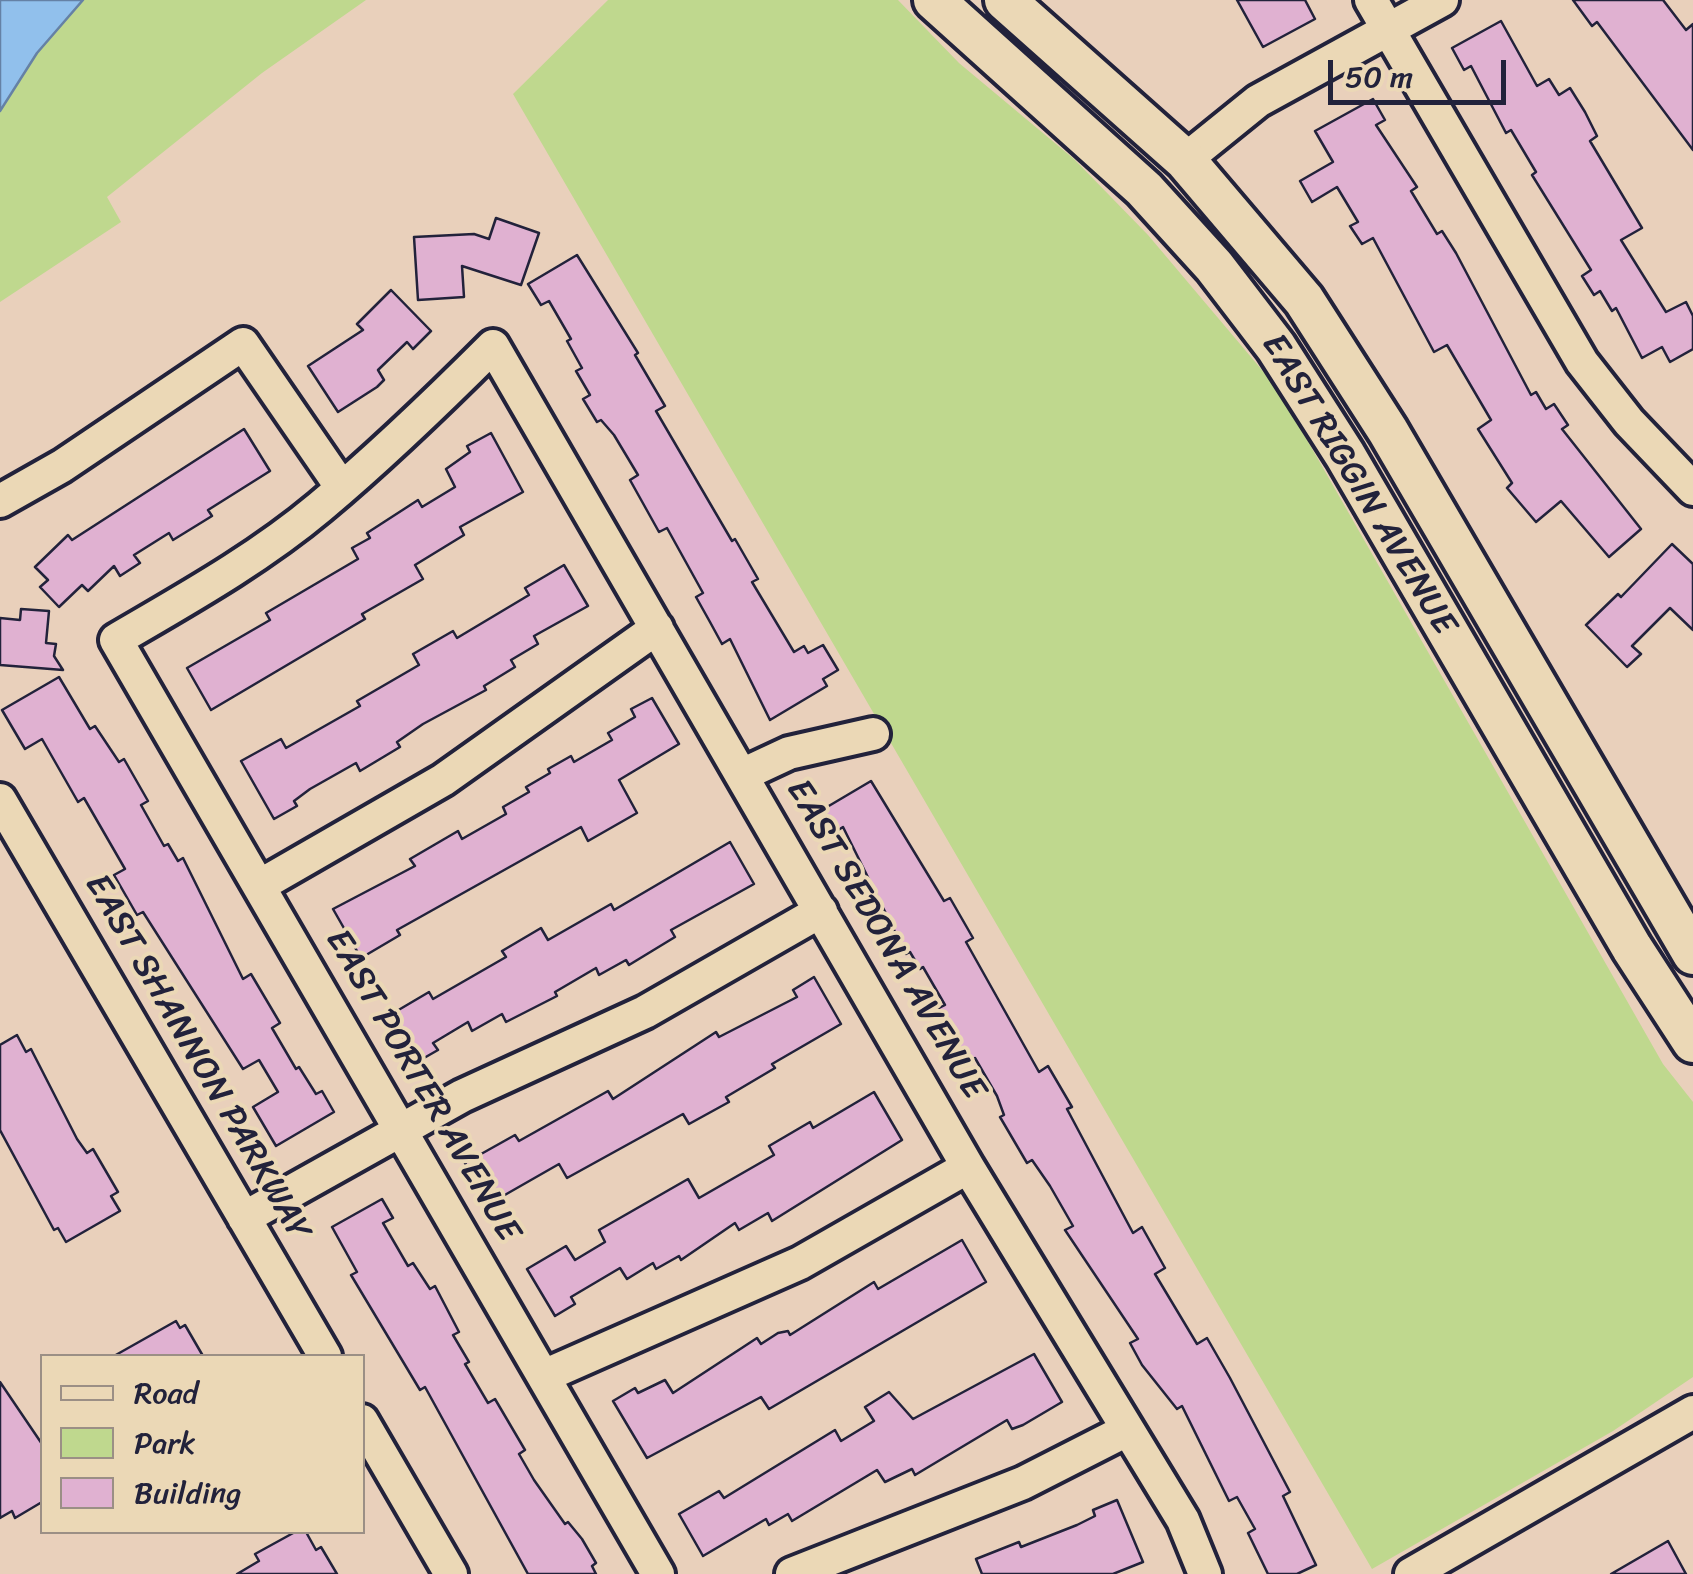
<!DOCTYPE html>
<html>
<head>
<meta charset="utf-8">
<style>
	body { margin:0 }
	#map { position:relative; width:1693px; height:1574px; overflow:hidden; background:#e9d0bb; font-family:Sriracha,sans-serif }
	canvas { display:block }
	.legend { position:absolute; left:40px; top:1354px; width:325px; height:180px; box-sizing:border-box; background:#ebd8b6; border:2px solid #9b8f85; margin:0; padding:12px 18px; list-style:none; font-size:30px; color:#22223b }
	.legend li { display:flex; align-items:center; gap:20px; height:50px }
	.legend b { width:50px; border:2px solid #9b8f85 }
	.scale { position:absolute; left:1328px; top:60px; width:178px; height:45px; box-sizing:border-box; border:5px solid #22223b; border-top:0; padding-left:12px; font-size:30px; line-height:35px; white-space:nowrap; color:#22223b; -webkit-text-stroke:8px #ebd8b6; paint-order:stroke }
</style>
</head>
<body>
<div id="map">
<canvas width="1693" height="1574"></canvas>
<ul class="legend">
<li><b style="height:12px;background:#ebd8b6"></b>Road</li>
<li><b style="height:28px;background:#bfd88e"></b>Park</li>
<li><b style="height:28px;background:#e0b1d1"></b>Building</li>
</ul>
<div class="scale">50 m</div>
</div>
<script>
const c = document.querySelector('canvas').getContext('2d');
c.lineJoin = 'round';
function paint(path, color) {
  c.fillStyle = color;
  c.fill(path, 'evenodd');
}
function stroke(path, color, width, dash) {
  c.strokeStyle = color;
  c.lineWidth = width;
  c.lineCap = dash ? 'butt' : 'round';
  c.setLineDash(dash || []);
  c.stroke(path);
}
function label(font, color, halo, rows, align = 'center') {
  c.font = font + ' Sriracha,sans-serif';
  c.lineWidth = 8;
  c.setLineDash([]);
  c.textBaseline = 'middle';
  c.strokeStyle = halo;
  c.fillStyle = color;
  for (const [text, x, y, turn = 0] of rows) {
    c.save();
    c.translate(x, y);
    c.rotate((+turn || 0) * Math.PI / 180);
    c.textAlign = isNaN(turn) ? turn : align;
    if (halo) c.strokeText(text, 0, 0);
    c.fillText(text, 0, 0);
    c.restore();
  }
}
paint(new Path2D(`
	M0,0H366L262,73L107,197L121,222L0,302Z
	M608,0H898L959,63L1074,159L1148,235L1278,389L1663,1064L1693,1102V1377L1613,1431L1372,1569L513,94Z`), '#bfd88e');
const water = new Path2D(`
	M0,0H83L37,53L0,111Z`);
paint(water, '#91c0ec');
stroke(water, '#6581a5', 2.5);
const building = new Path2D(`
	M1237,0H1305L1315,19L1263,47Z
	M1573,0H1663L1686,30L1693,24V150L1597,22L1592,26Z
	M1501,21L1537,86L1549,79L1559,95L1570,88L1585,112L1597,136L1590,141L1642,228L1621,240L1666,312L1686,302L1693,316V349L1670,362L1662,347L1642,358L1616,308L1612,311L1600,291L1594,295L1582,276L1591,270L1532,175L1536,172L1511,130L1506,133L1471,66L1464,70L1452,48Z
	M1373,99L1385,120L1376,125L1417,187L1411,191L1437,234L1442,231L1456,253L1531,395L1536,392L1546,409L1554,404L1568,425L1562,429L1641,529L1609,557L1561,501L1536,522L1507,488L1512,483L1478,429L1491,420L1447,345L1434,352L1373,238L1362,244L1350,226L1358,222L1337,187L1312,202L1300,181L1333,162L1315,131Z
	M496,218L539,233L521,285L462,266L464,297L418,300L414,237L474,234L489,239Z
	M577,255L638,353L635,355L665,406L656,411L732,541L735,539L758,579L752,582L794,652L804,646L808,653L823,645L838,670L823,679L827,686L770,720L730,639L722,644L710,622L696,597L703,593L667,528L659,532L630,480L638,475L614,435L601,420L597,422L583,399L590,395L576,371L582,368L567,341L571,339L549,301L541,305L528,284Z
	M391,290L431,331L413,349L407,342L378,370L384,380L377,387L338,412L308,366L363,330L357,324Z
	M244,429L270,471L208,510L212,516L173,540L169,533L134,555L140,563L120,576L114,566L88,591L82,585L59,607L40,587L48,580L35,567L68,535L72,540Z
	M491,433L523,492L460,527L464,535L415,565L423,579L362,614L365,619L211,710L187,668L270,620L266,613L358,559L352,548L370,538L367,533L418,500L422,507L455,487L446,469L470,452L467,446Z
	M1672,544L1693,564V630L1670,608L1632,646L1641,654L1627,667L1586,625L1618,594L1621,597Z
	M564,565L588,606L534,636L538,644L511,660L515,667L484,686L486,690L423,724L397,742L400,747L360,771L356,763L310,789L294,801L297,806L274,819L241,761L281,739L286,748L360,706L357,701L419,665L413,654L453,631L457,638L529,595L525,588Z
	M21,609L49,611L46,643L56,644L54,656L63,670L0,665V618L20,620Z
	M59,677L90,729L95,726L119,762L124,759L148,801L141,805L164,846L168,844L178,861L183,858L243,979L251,974L280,1023L272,1028L296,1069L299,1067L316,1094L322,1091L334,1112L276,1146L253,1107L278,1092L259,1060L243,1069L143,912L137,915L114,875L125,869L84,798L78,802L42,739L25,749L2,710Z
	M652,698L679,744L619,780L637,813L588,841L581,827L397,930L400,935L361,958L333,909L415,866L410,859L458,831L462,839L506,814L503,807L529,792L526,787L550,773L548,769L571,756L574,762L612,740L608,733L635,717L631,709Z
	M871,781L944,901L950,898L973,938L966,942L1039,1072L1048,1066L1072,1107L1067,1109L1133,1233L1142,1227L1165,1268L1155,1274L1197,1344L1207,1338L1230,1378L1290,1492L1283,1496L1316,1565L1297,1574H1268L1248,1533L1255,1529L1237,1497L1229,1501L1182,1406L1177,1409L1142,1365L1130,1343L1138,1339L1065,1230L1073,1226L1050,1186L1032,1160L1027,1163L1000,1117L1004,1115L997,1096L975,1058L968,1063L954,1041L937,1009L945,1005L923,967L920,969L910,952L906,954L843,827L835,832L822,810Z
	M730,842L754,884L671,930L675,937L629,965L626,960L599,975L596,968L555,992L557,996L506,1022L502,1014L472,1031L468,1022L433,1043L438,1050L417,1062L390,1015L429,992L433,999L506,957L502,951L541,928L548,940L611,904L614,910Z
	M814,977L841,1024L772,1064L775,1068L726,1097L729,1102L689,1124L683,1114L567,1178L559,1164L489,1204L465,1163L515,1135L519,1141L608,1091L613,1099L716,1032L719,1037L797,997L793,990Z
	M17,1035L26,1052L31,1049L77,1139L87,1153L93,1149L118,1192L111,1196L120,1211L66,1242L58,1228L54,1230L0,1130V1045Z
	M874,1092L902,1140L772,1221L768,1213L739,1230L735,1223L681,1260L679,1256L656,1269L653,1263L627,1279L620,1268L571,1297L575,1304L555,1316L527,1269L566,1246L575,1260L605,1242L599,1230L688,1179L699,1198L774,1155L769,1146L810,1122L813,1128Z
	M382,1199L393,1218L383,1223L408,1266L413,1263L430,1289L435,1286L459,1332L453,1335L469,1362L465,1364L488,1403L495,1399L525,1450L519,1454L534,1480L565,1524L568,1522L582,1539L596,1563L592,1566L596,1574H528L425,1387L420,1390L351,1275L357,1272L332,1227Z
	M962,1240L986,1282L769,1409L761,1397L647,1458L613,1401L635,1388L638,1393L665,1380L673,1393L757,1338L761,1344L778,1333L788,1331L790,1335L874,1282L878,1289Z
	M176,1321L180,1328L185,1325L203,1356H114Z
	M1034,1354L1062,1402L1023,1425L1012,1429L1007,1420L915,1475L912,1469L885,1482L877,1470L792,1521L788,1514L769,1525L766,1519L703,1556L679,1514L719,1491L724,1498L835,1430L841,1441L874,1421L865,1407L889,1392L913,1419Z
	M0,1382L42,1444V1502L15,1518L12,1511L0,1518Z
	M1117,1500L1143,1562L1113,1574H982L976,1559L1019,1542L1021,1547L1077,1525L1095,1516L1093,1510Z
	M295,1532H306L316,1550L321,1547L337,1574H237L259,1561L255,1554Z
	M1668,1541L1686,1574H1611Z`);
paint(building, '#e0b1d1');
stroke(building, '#22223b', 2.5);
const minor = new Path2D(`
	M1371,0L1582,362L1629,422L1693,489
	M1185,160L1258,101L1442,0
	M0,501L62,466L243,344L342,488
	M744,774L789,753L873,734
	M0,800L325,1356
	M259,886L443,780L657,628
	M244,1218L462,1096L645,1012L821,911
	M544,1376L800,1263L968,1167
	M362,1421L451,1574
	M658,1574L116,640C186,599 258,559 320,507C381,456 437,402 493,346L968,1167L1183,1520L1205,1574
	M792,1574L1023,1483L1125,1431
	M1411,1574L1693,1412`);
const major = new Path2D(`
	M934,0L1144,189L1214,266L1276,347L1345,455L1632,948L1693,1042
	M1005,0L1185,160L1304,300L1388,431L1693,954`);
stroke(minor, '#22223b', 40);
stroke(major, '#22223b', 48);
stroke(minor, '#ebd8b6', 32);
stroke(major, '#ebd8b6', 40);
label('35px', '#22223b', '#ebd8b6', [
	["EAST RIGGIN AVENUE",1358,485,59],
	["EAST SEDONA AVENUE",885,940,60],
	["EAST SHANNON PARKWAY",197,1058,60],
	["EAST PORTER AVENUE",422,1086,60]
]);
</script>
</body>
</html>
